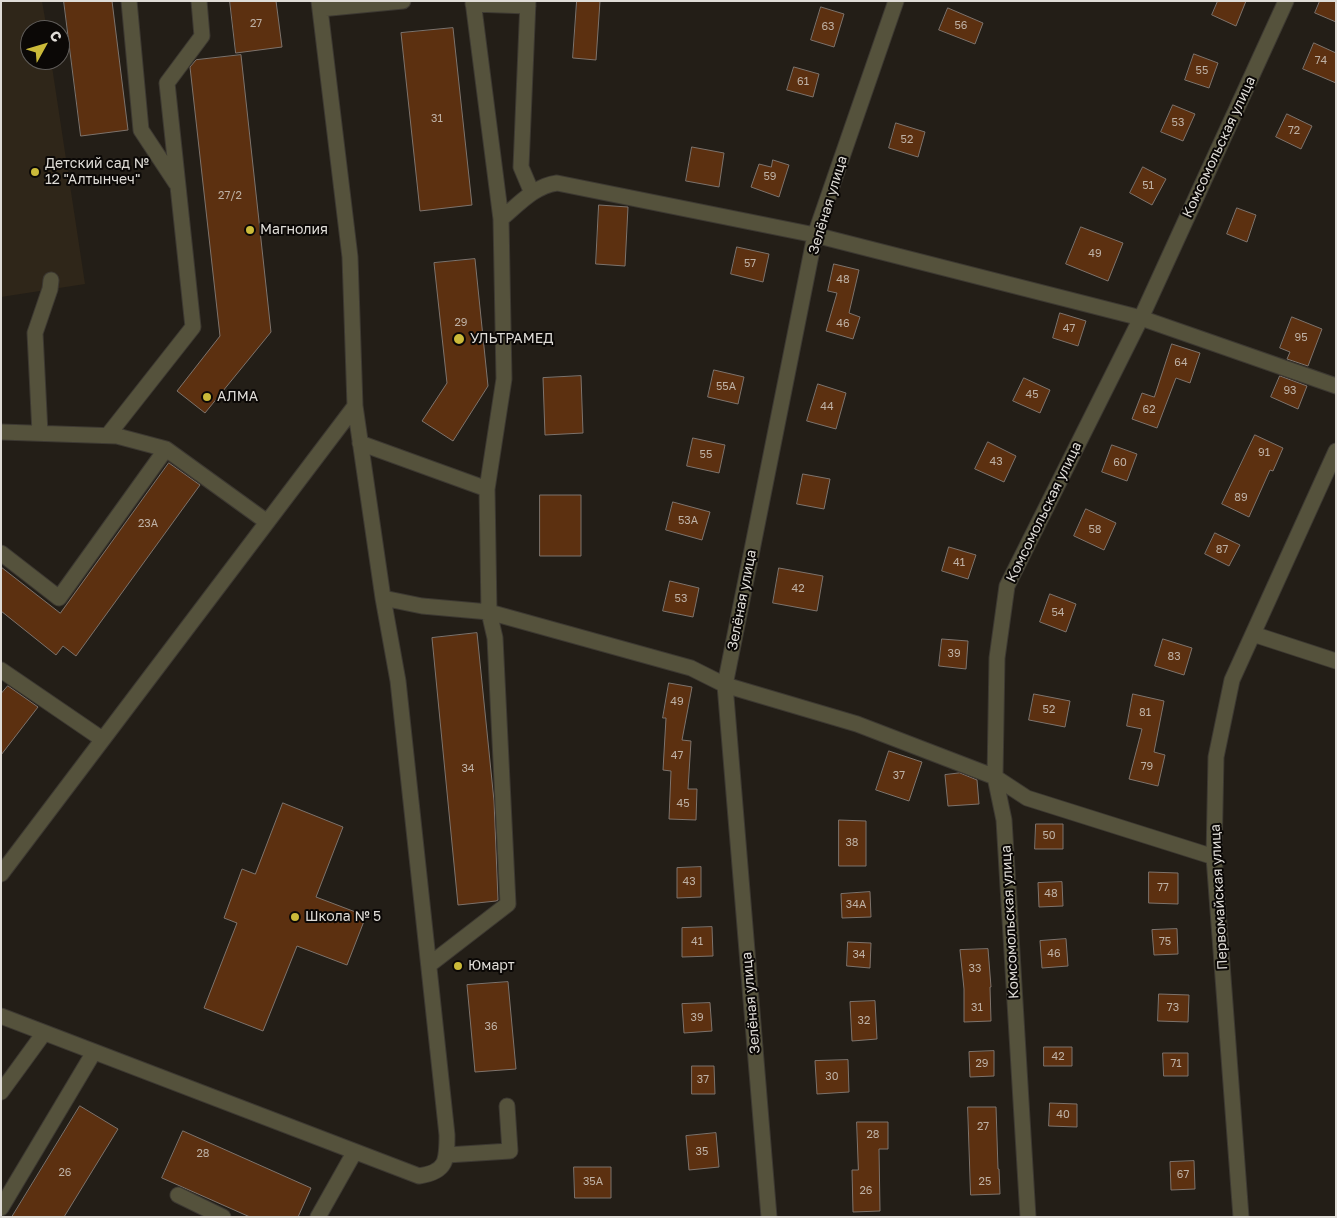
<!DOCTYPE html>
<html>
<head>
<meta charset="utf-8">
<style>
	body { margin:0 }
	#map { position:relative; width:1337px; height:1218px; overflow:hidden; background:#231e17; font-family:"Golos Text",sans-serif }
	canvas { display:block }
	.frame { position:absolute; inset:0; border:2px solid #dfdcd7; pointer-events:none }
	.north { position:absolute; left:20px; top:20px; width:50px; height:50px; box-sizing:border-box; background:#0b0806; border:1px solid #605d5a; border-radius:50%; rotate:51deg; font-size:14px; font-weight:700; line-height:20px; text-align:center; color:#dfdcd7 }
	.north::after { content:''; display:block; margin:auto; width:18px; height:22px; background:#cbba39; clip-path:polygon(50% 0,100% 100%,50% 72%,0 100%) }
</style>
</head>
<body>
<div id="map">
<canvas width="1337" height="1218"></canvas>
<div class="frame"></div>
<div class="north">С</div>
</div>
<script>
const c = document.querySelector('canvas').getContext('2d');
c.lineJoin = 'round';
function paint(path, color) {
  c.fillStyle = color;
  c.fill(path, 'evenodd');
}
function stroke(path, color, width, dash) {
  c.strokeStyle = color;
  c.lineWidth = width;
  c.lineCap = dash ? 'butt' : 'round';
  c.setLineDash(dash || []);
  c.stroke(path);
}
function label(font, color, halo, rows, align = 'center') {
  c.font = font + ' "Golos Text",sans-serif';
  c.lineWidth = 4;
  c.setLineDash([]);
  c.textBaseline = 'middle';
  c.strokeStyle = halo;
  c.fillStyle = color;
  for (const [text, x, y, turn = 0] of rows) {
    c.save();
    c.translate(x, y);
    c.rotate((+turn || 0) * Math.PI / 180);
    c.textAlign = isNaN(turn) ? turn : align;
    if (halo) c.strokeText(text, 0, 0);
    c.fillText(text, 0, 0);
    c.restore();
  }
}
paint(new Path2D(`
	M1,1H42L47,30H30V60H51L85,284L1,297Z`), '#2f2619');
const building = new Path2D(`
	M64,1H112L128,130L81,136Z
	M230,1H276L282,47L236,53Z
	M577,1H600L596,60L573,58Z
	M1218,1H1246L1236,26L1212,15Z
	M1320,1H1336V22L1315,13Z
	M821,7L844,14L834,47L811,40Z
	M948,8L983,23L975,44L939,30Z
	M453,28L472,205L420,211L401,33Z
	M1314,43L1336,53V83L1303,69Z
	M1194,54L1218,63L1209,88L1185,80Z
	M241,55L271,332L205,413L177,391L220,336L190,67L196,60Z
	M794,67L819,74L813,97L787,90Z
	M1173,105L1195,114L1183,141L1161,132Z
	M1287,114L1312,126L1301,149L1276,137Z
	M896,123L925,132L918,157L889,148Z
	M692,147L724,153L719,187L686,181Z
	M773,160L789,165L779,197L751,187L759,164L771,167Z
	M1143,167L1166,179L1152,205L1130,193Z
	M599,205L628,207L625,266L596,264Z
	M1237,208L1256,215L1247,242L1227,234Z
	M1081,227L1123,243L1108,281L1066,264Z
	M737,247L769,254L763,282L731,274Z
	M475,259L488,386L453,441L422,421L447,383L434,263Z
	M834,264L859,270L849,313L860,317L853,339L826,331L837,293L828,291Z
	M1060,313L1086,321L1078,346L1053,338Z
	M1292,317L1322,329L1308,366L1287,359L1290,352L1280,348Z
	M1172,344L1200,353L1190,383L1176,378L1157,428L1132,419L1142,393L1154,397Z
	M714,370L744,377L738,404L708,397Z
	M581,376L583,433L545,435L543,378Z
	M1280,376L1307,386L1298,409L1271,397Z
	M1024,378L1050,390L1040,413L1013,401Z
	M818,384L846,393L836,429L807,421Z
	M1255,435L1283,448L1273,471L1270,470L1249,517L1222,504Z
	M693,438L725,445L719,473L687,466Z
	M988,442L1016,456L1004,482L975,469Z
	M1112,445L1137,454L1127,481L1102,472Z
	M169,463L200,485L76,656L63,646L56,655L1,611V567L60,613Z
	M803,474L830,479L824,509L797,504Z
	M540,495H581V556H540Z
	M673,502L710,512L702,540L666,530Z
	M1086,509L1116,523L1104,550L1074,536Z
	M1215,533L1240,545L1229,566L1205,554Z
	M949,547L976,555L968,579L942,571Z
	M779,568L823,576L817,611L773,603Z
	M670,581L699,588L693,617L663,611Z
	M1050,594L1076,604L1066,632L1040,622Z
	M477,633L494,801L498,900L496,901L458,905L432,638Z
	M942,639L968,641L966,669L939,666Z
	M1163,639L1192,648L1184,675L1155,666Z
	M669,683L692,687L682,740L691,741L688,789H697L696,820L669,819L671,771L663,770L666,718H663Z
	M8,686L38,707L1,755V694Z
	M1034,694L1070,701L1065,727L1029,720Z
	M1133,694L1164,701L1154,752L1165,755L1158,786L1129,779L1142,729L1127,726Z
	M889,751L922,762L909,801L876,790Z
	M960,773L977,780L979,804L948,806L945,775Z
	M283,803L343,827L316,897L366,916L347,965L297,946L263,1031L204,1008L237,923L224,918L242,869L255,874Z
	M839,820L866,821V866H839Z
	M1036,824H1063V849H1035Z
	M701,867V897L677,898V868Z
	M1149,872L1178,873V904L1149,903Z
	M1062,882L1063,906L1039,907L1038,883Z
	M870,892L871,917L842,918L841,894Z
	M712,927L713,956L682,957V928Z
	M1177,929L1178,954L1154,955L1152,930Z
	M1066,939L1068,966L1042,968L1040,941Z
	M848,942L871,943L870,968L847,966Z
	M988,949L991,987H990L991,1021L964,1022V989L960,950Z
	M508,982L516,1069L475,1072L467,985Z
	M1159,994L1189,995L1188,1022L1158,1021Z
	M875,1001L877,1039L852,1041L850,1002Z
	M710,1003L712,1031L684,1033L682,1004Z
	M1044,1047H1072V1066H1044Z
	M994,1051V1076L970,1077L969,1052Z
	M1163,1053H1188V1076H1164Z
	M848,1060L849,1092L817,1094L815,1061Z
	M692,1066H714L715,1094H692Z
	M1050,1103L1077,1104V1127L1049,1126Z
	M80,1106L118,1129L64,1217H12Z
	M968,1107H996L998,1169H999L1000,1194L971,1195Z
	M857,1122H888V1149H879L880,1211L853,1212L852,1170H858Z
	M183,1131L311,1188L298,1217H250L162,1178Z
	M716,1133L719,1167L689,1170L686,1136Z
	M1194,1161L1195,1189L1171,1190L1170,1162Z
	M574,1167H611V1198H575Z`);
paint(building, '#5c3010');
stroke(building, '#7d736c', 1);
const minor = new Path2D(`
	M129,1L141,130L176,183
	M473,1L501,219
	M528,1L521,167L532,193
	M473,4L528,6
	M320,9L403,1
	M355,406L383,598L422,606L489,612L691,668L725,685L857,724L995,777L1027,798L1214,857
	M1,432L117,436L166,449L267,522
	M40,433L35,333L50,289L51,280
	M108,435L193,327L167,83L202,36L199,1
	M360,443L487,489
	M1,553L59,598L166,449
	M1253,634L1336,661
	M1,670L102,739
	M1,874L355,406L350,257L319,1
	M429,965L508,904L495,638L489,612L487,489L504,379L501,219C518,205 534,186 557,183L815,235L1141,318L1336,386
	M1,1016L419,1176C447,1172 447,1160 447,1135L398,681L383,598
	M1,1092L44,1033
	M447,1155L510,1151L507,1106
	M178,1195L223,1217
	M1,1208L94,1052
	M318,1217L354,1153
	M769,1217L725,685L815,235L896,1
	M1028,1217L1004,820L995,777L997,658L1007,586L1141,318L1286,1
	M1241,1217L1214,857L1216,757L1232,680L1336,451`);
stroke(minor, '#3d3932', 17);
stroke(minor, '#55523c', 15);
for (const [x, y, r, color] of [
	[35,172,5,"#cbba39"],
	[250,230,5,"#cbba39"],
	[459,339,6,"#cbba39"],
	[207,397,5,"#cbba39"],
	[295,917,5,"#cbba39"],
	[458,966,5,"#cbba39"]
]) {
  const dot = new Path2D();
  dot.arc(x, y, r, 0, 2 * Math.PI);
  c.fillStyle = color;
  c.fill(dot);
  stroke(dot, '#0b0806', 2);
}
label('11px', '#beb1a5', null, [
	["27",256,24],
	["56",961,26],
	["63",828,27],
	["74",1321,61],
	["55",1202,71],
	["61",803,82],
	["31",437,119],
	["53",1178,123],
	["72",1294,131],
	["52",907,140],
	["59",770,177],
	["51",1148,186],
	["27/2",230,196],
	["49",1095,254],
	["57",750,264],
	["48",843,280],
	["29",461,323],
	["46",843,324],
	["47",1069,329],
	["95",1301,338],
	["64",1181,363],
	["55А",726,387],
	["93",1290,391],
	["45",1032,395],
	["44",827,407],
	["62",1149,410],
	["91",1264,453],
	["55",706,455],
	["43",996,462],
	["60",1120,463],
	["89",1241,498],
	["53А",688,521],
	["23А",148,524],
	["58",1095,530],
	["87",1222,550],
	["41",959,563],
	["42",798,589],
	["53",681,599],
	["54",1058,613],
	["39",954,654],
	["83",1174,657],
	["49",677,702],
	["52",1049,710],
	["81",1145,713],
	["47",677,756],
	["79",1147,767],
	["34",468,769],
	["37",899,776],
	["45",683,804],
	["50",1049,836],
	["38",852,843],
	["43",689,882],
	["77",1163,888],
	["48",1051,894],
	["34А",856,905],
	["41",697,942],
	["75",1165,942],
	["46",1054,954],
	["34",859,955],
	["33",975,969],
	["31",977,1008],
	["73",1173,1008],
	["39",697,1018],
	["32",864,1021],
	["36",491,1027],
	["42",1058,1057],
	["29",982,1064],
	["71",1176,1064],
	["30",832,1077],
	["37",703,1080],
	["40",1063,1115],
	["27",983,1127],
	["28",873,1135],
	["35",702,1152],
	["28",203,1154],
	["26",65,1173],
	["67",1183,1175],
	["35А",593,1182],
	["25",985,1182],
	["26",866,1191]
]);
label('14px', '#dfdcd7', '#0b0806', [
	["Комсомольская улица",1219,147,-65],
	["Зелёная улица",828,205,-73],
	["Комсомольская улица",1044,512,-64],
	["Зелёная улица",742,600,-79],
	["Первомайская улица",1219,897,-93],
	["Комсомольская улица",1010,922,-93],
	["Зелёная улица",751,1003,-95]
]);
label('14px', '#dfdcd7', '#0b0806', [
	["Детский сад №",45,164],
	["12 \"Алтынчеч\"",45,180],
	["Магнолия",260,230],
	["УЛЬТРАМЕД",470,339],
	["АЛМА",217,397],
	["Школа № 5",305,917],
	["Юмарт",468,966]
], 'left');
</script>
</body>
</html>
